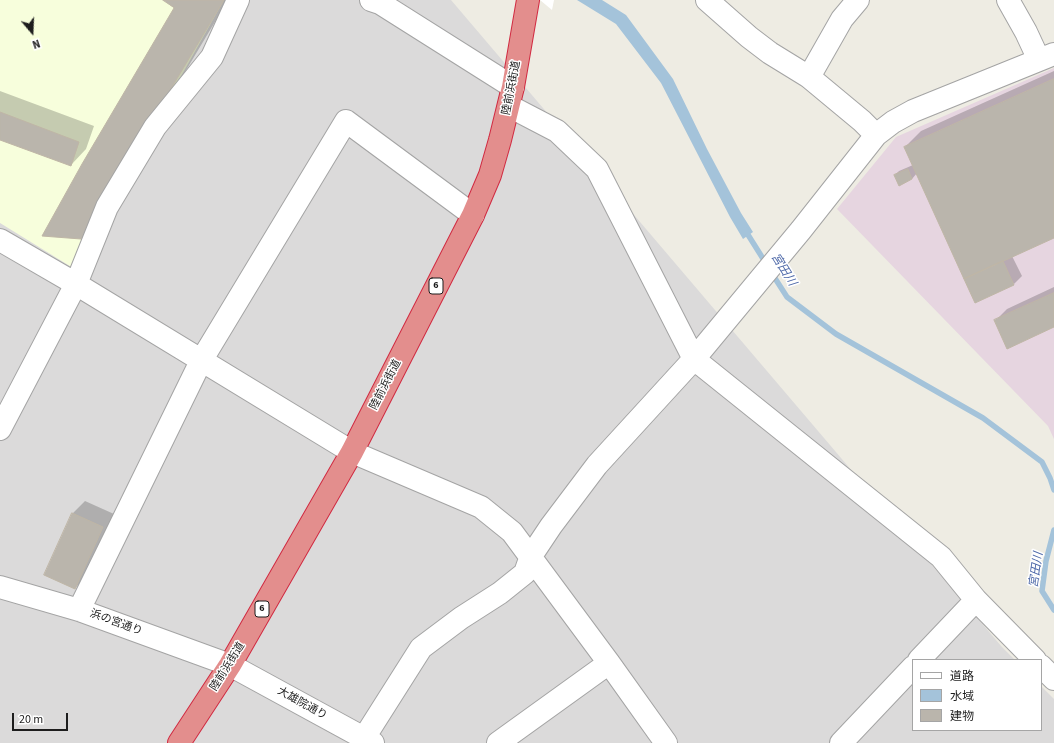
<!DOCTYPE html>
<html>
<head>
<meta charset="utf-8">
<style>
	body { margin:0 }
	#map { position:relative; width:1054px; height:743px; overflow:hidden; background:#eeece3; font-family:"Source Sans 3","Noto Sans JP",sans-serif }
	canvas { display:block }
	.legend { position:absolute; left:912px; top:659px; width:130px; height:72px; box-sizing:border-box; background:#fff; border:1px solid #a5a5a5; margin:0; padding:5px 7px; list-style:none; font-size:12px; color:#1d1d1d }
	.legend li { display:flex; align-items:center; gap:8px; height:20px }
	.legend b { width:20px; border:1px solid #a5a5a5 }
	.north { position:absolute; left:12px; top:12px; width:40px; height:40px; -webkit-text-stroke:3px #fff; paint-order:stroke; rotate:161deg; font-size:11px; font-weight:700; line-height:16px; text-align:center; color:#1d1d1d }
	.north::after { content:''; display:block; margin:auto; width:14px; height:18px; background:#1d1d1d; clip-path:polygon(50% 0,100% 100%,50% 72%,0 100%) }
	.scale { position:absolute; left:12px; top:713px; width:56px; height:18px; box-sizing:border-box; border:2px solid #1d1d1d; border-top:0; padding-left:5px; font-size:12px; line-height:14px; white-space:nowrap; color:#1d1d1d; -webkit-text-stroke:3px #fff; paint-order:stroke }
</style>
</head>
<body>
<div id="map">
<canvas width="1054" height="743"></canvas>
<ul class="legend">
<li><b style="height:5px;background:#fff"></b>道路</li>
<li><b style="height:11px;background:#a4c3da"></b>水域</li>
<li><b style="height:11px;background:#bab5ac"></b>建物</li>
</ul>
<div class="north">N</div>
<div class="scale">20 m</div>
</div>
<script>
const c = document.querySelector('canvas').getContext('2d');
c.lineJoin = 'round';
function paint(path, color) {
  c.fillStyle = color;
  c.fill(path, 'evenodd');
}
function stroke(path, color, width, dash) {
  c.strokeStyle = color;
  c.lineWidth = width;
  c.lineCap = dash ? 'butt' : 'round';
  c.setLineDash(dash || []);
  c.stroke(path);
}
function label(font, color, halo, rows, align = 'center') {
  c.font = font + ' "Source Sans 3","Noto Sans JP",sans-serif';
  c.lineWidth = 3;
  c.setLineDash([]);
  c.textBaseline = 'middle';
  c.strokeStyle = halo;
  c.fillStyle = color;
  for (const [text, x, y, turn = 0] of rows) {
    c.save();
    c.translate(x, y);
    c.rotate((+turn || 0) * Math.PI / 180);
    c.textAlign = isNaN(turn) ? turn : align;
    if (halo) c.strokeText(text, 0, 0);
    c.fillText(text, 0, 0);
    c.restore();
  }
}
paint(new Path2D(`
	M0,0H451L1002,647L1015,660H913V730H1041V686L1054,699V743H0Z`), '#dbdada');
paint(new Path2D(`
	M1054,68V439L1048,426L837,209L896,137Z`), '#e6d5e0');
paint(new Path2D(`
	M0,0H224L73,268L0,223Z`), '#f7fedc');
paint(new Path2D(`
	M577,0H602L626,15L673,79L707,149L741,213L753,232L743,239L730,217L661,83L616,24Z`), '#a4c3da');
paint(new Path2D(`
	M540,0H554L552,10Z`), '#fff');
paint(new Path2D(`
	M164,0H228L93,226L81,238L176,8Z
	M1054,71V237L1012,256L1022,276L1014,284L917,173L912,179L895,175L899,171L913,165L905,147L921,131Z
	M0,91L94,126L86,149L71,165L0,139Z
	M1054,287V326L995,321L1007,309Z
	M85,501L114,514L87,576L75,588L73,513Z`), '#0003');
stroke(new Path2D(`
	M745,230L767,265
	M771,272L787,297L836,334L983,418L1042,462L1050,478L1054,490
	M1054,530L1046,561L1042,591L1054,610`), '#a4c3da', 5.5);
const building = new Path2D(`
	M163,0H224L81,239L42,236L82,164L174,8Z
	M1054,79V238L964,279L904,147Z
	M0,112L79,142L71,166L0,140Z
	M908,169L912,179L899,186L894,175Z
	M1003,261L1014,285L975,303L964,279Z
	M1054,293V327L1007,349L994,320Z
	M72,513L103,527L75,589L44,575Z`);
paint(building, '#bab5ac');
stroke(building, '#bfb6a6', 1);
const minor = new Path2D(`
	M371,0L380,3L513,87
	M707,0L749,37L770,53L809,77L862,121L876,135
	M1008,0L1026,32L1039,60
	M809,77L842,19L858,0
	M509,106L557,131L597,169L694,359L941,557L976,600L1035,660
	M0,240L76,284L352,452L481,507L512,532L609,663L666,743
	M0,429L76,284L107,207L155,127L212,57L238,0
	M0,587L79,610L230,665L373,743
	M79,610L201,361L346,121L473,215
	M919,660L976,600
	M1041,666L1054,679
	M364,738L421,648L461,618L500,593L525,573L531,556L551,526L597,465L694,359L801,230L876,135L893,122L913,111L1054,54
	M498,743L609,663
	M841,743L913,667`);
const highway = new Path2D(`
	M179,743L230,665L352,452L473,215L490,175L500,140L513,87L528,0`);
stroke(minor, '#a4a4a4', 24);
stroke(highway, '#d12a41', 24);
stroke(minor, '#fff', 22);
stroke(highway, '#e38e8d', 22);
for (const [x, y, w] of [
	[436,286,14],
	[262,609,14]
]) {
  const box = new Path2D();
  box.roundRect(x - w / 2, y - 8, w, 16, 3);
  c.fillStyle = '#fff';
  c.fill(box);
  stroke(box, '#1d1d1d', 1);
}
label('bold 10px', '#1d1d1d', null, [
	["6",436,286],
	["6",262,609]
]);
label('11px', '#1d1d1d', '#fff', [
	["陸前浜街道",512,88,-79],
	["陸前浜街道",386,385,-63],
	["浜の宮通り",116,623,20],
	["陸前浜街道",228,667,-58],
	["大雄院通り",302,704,29]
]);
label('italic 12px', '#4d68a8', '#fff', [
	["宮田川",783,270,58],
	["宮田川",1037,570,-82]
]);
</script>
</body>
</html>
